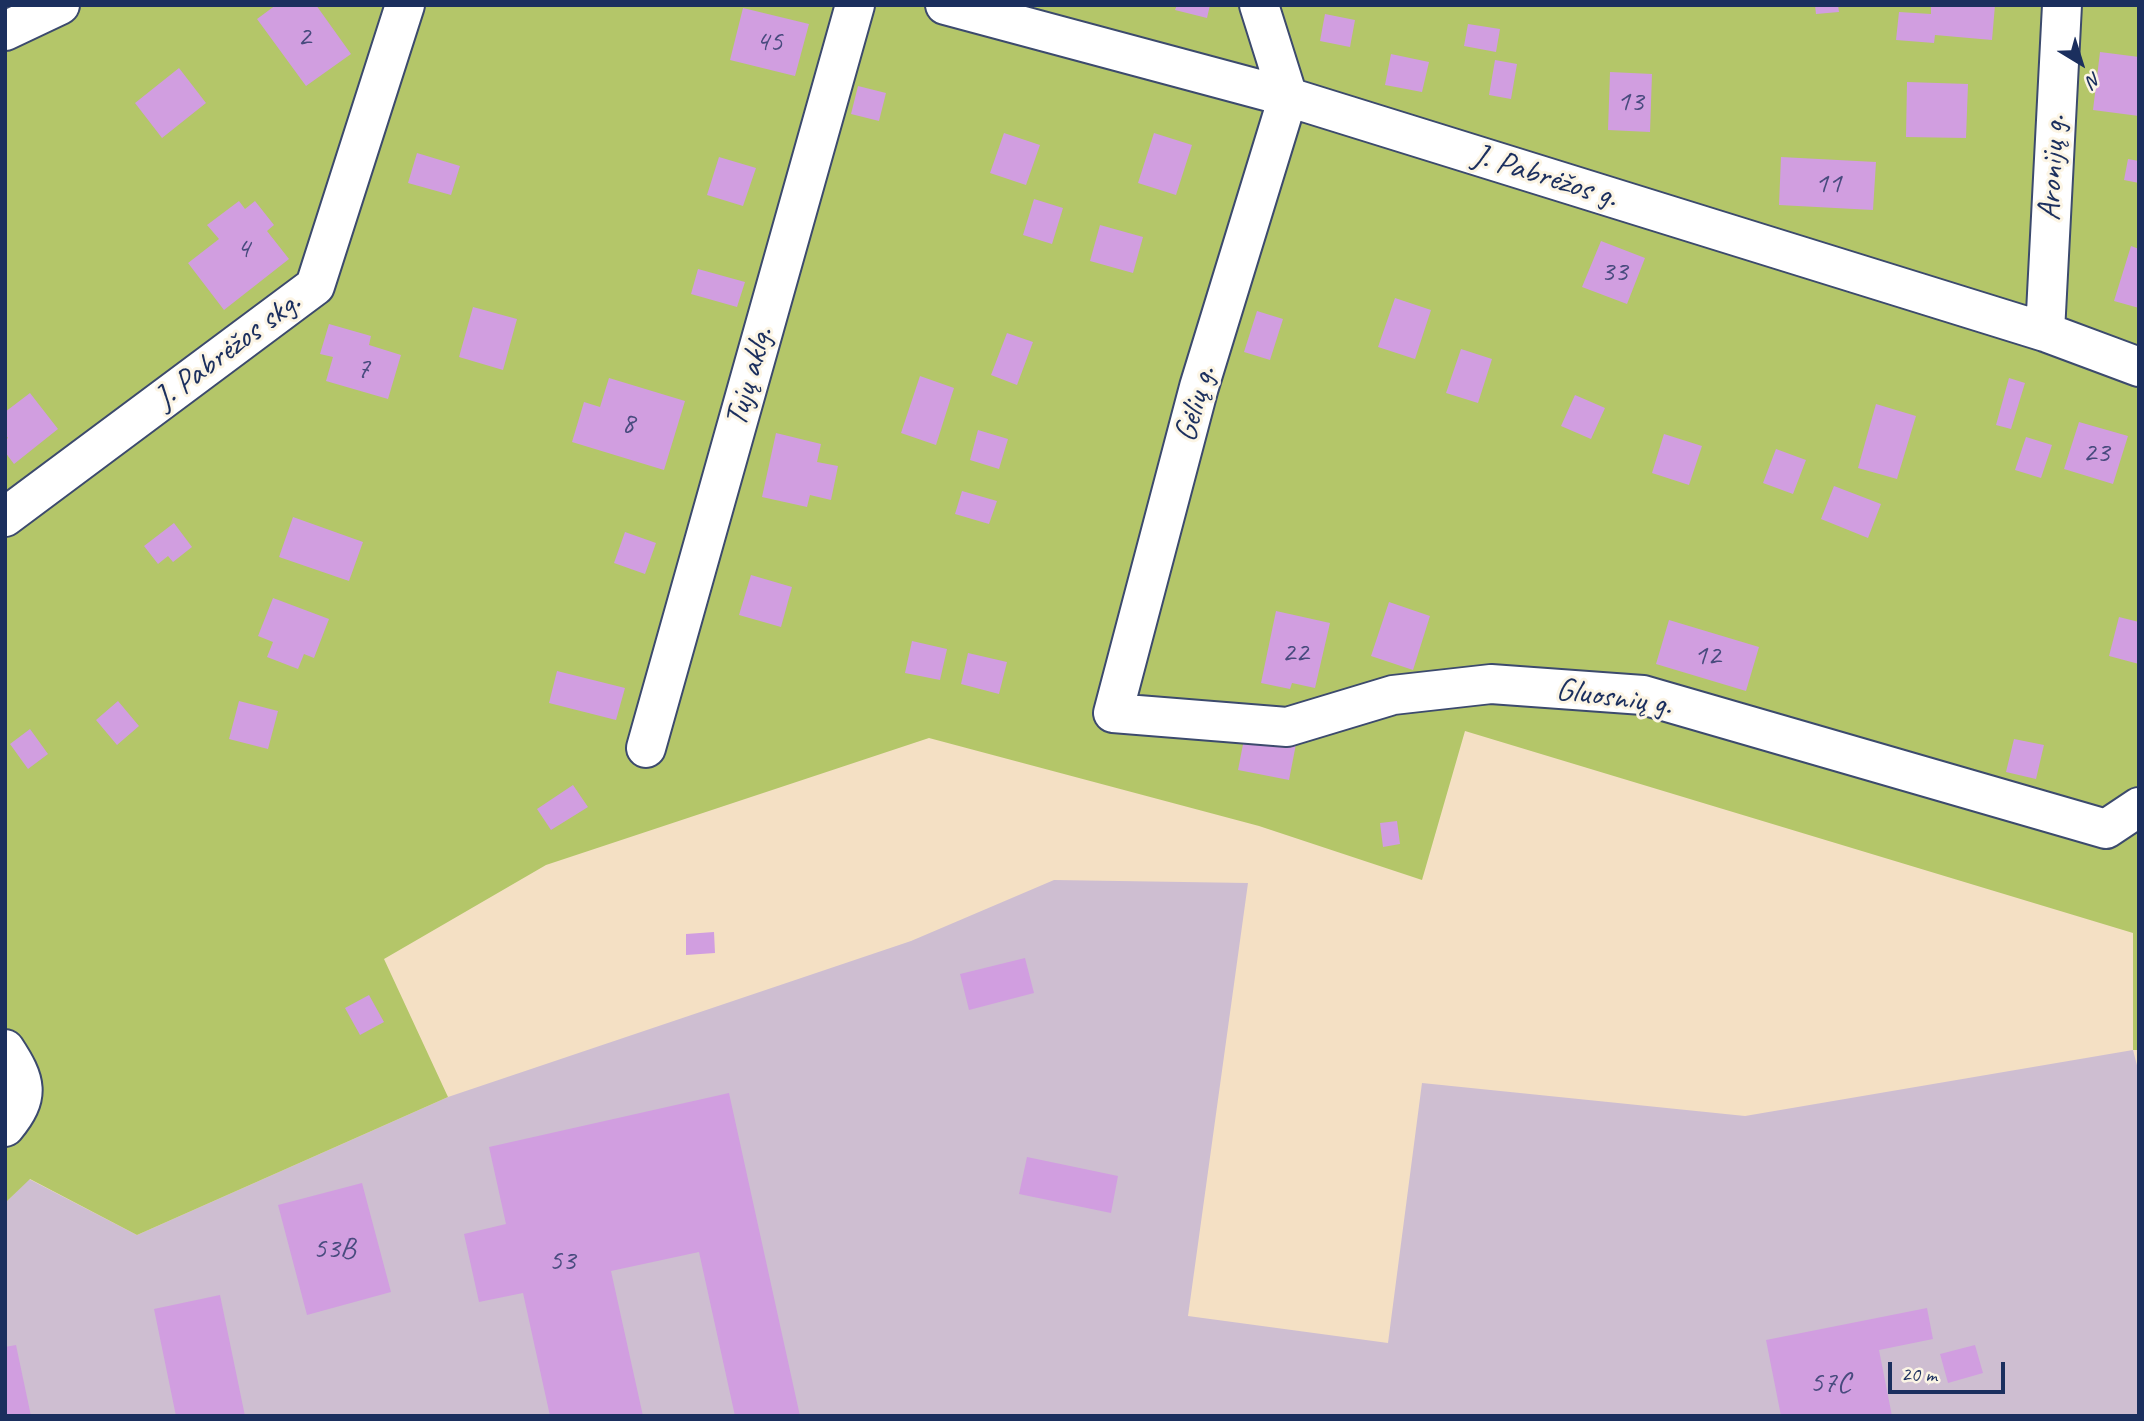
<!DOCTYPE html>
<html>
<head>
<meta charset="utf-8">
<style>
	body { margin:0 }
	#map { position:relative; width:2144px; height:1421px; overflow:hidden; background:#f4e0c4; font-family:Caveat,sans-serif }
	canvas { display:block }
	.frame { position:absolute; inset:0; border:7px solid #1b2f5e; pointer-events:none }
	.north { position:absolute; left:2046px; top:28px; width:70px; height:70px; -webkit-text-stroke:5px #fcf5e5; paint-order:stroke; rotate:142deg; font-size:19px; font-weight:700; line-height:28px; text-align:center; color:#1b2f5e }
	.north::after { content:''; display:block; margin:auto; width:24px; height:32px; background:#1b2f5e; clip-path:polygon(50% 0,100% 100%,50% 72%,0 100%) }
	.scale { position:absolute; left:1888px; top:1362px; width:117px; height:32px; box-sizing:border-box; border:4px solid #1b2f5e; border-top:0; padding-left:9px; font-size:21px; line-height:24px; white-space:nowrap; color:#1b2f5e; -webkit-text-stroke:5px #fcf5e5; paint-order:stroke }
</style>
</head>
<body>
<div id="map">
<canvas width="2144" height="1421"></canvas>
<div class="frame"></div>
<div class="north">N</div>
<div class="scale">20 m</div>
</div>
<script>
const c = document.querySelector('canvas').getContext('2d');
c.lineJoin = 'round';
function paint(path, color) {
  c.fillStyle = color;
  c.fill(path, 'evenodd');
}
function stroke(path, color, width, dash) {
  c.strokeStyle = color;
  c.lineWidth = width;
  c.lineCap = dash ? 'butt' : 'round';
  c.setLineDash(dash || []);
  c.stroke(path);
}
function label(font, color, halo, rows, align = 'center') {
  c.font = font + ' Caveat,sans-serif';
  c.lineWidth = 6;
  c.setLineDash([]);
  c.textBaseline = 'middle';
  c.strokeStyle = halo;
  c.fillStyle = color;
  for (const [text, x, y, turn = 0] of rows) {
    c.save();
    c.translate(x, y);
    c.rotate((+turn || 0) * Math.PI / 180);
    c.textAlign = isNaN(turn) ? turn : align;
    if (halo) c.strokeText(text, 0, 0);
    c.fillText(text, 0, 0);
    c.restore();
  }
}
paint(new Path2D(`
	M1054,880L1248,883L1188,1316L1388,1343L1422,1083L1745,1116L2133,1050L2139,1073V1416H5V1203L29,1179L137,1235L448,1097L911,941Z`), '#cebed1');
paint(new Path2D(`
	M5,5H2139V1050H2133V933L1465,731L1422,880L1259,826L929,738L546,865L384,959L448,1097L137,1235L30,1179L5,1203Z`), '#b4c669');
paint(new Path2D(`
	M276,5H316L351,54L306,86L257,19Z
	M1177,5H1210L1207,18L1175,10Z
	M1815,5H1838L1839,12L1816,14Z
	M1931,5H1995L1992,40L1935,35L1934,43L1896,40L1899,12L1931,14Z
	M743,8L809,24L795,76L730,60Z
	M1325,14L1355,20L1350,47L1320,41Z
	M1468,24L1500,29L1496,52L1464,46Z
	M2100,52L2139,57V116L2093,110Z
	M1391,54L1429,62L1422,92L1385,85Z
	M1495,60L1517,64L1511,99L1489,95Z
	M179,68L206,103L162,138L135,103Z
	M1610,72L1652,74L1650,132L1608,130Z
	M1907,82L1968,84L1966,138L1906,137Z
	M858,86L886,93L879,121L851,114Z
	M1004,133L1040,145L1026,185L990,173Z
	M1154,133L1192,145L1176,195L1138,183Z
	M417,153L460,166L451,195L408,183Z
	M719,157L756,168L743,206L707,195Z
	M1781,157L1876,162L1873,210L1779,205Z
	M2128,159L2139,161V183L2124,180Z
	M1034,199L1063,208L1052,244L1023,235Z
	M239,201L245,209L255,201L274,225L267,231L289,259L224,310L188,263L219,239L207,225Z
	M1100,225L1143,237L1133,273L1090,261Z
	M1601,241L1645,258L1627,304L1582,287Z
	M2131,246L2139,249V308L2114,301Z
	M698,269L745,282L737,307L691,294Z
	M1395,298L1431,310L1415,359L1378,347Z
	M473,307L517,319L503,370L459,357Z
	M1257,311L1283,319L1270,360L1244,352Z
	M329,324L371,336L369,345L401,355L388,399L326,381L333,357L320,354Z
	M1007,333L1033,342L1017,385L991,375Z
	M1461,349L1492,359L1478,403L1446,393Z
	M920,376L954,388L936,445L901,433Z
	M609,378L685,401L664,470L572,442L584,402L600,407Z
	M2009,378L2025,383L2011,429L1996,425Z
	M30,393L58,429L14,464L5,452V440L8,438L5,434V412Z
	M1575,395L1605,408L1591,439L1561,426Z
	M1876,404L1916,416L1897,479L1858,468Z
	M2079,422L2128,436L2113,484L2064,469Z
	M978,430L1008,439L999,469L970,460Z
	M776,433L821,444L817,462L838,466L831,500L810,495L807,507L762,497Z
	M1664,434L1702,446L1689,485L1652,473Z
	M2026,437L2052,445L2041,478L2015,470Z
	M1776,449L1806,460L1793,494L1763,483Z
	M1834,486L1881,504L1868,538L1821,519Z
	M962,491L997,501L989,524L955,514Z
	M293,517L363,542L349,581L279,557Z
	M174,523L192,547L173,562L168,556L158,564L144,546Z
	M625,532L656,543L645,574L614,563Z
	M751,575L792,587L781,627L739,615Z
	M273,598L329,619L314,658L304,654L298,669L267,657L273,642L258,636Z
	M1389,602L1430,616L1413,670L1371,656Z
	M1276,611L1330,623L1315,688L1292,683L1290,689L1261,683Z
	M2119,617L2139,622V664L2109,656Z
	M1669,620L1759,647L1746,691L1656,664Z
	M912,641L947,649L940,680L905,673Z
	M968,653L1007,662L999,694L961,684Z
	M557,671L625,688L616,720L549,703Z
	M118,701L139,726L117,745L96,720Z
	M239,701L278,711L268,749L229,739Z
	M30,729L48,754L28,769L10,744Z
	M1245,734L1296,744L1289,780L1238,770Z
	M2014,739L2044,745L2036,779L2006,772Z
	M573,785L588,807L551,830L537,809Z
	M1397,821L1400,844L1383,847L1380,823Z
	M714,932L715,953L686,955V934Z
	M1025,958L1034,993L969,1010L960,974Z
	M369,995L384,1022L360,1035L345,1008Z
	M729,1093L800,1416H735L699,1252L611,1271L643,1416H550L523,1293L479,1302L464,1234L506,1224L489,1147Z
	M1027,1157L1118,1176L1111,1213L1019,1194Z
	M362,1183L391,1292L307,1315L278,1205Z
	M220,1295L245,1416H176L154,1309Z
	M1927,1308L1933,1339L1879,1350L1892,1416H1781L1766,1340Z
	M16,1345L31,1416H5V1347Z
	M1975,1345L1983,1373L1948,1383L1940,1354Z`), '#d19ee0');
const street = new Path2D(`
	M945,5L1288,97L2045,332L2139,367
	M1259,5L1288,97L1199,387L1113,713L1287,727L1393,695L1491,684L1643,695L2106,829L2139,807
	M5,31L60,5
	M2045,332L2062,5
	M5,517L315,286L405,5
	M646,748L855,5
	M5,1049C26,1081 31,1096 5,1127`);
stroke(street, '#3c4a6d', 42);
stroke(street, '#fff', 38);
label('30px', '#484b7e', null, [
	["2",304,37],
	["45",769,42],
	["13",1630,102],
	["11",1828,184],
	["4",243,249],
	["33",1614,272],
	["7",363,369],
	["8",628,424],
	["23",2096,453],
	["22",1295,653],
	["12",1707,656],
	["53B",334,1249],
	["53",562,1261],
	["57C",1830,1383]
]);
label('33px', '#1b2f5e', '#fcf5e5', [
	["Aronijų g.",2053,168,-87],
	["J. Pabrėžos g.",1545,177,17],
	["J. Pabrėžos skg.",228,351,-37],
	["Tujų aklg.",750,377,-74],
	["Gėlių g.",1196,404,-74],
	["Gluosnių g.",1614,698,8]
]);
</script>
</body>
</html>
